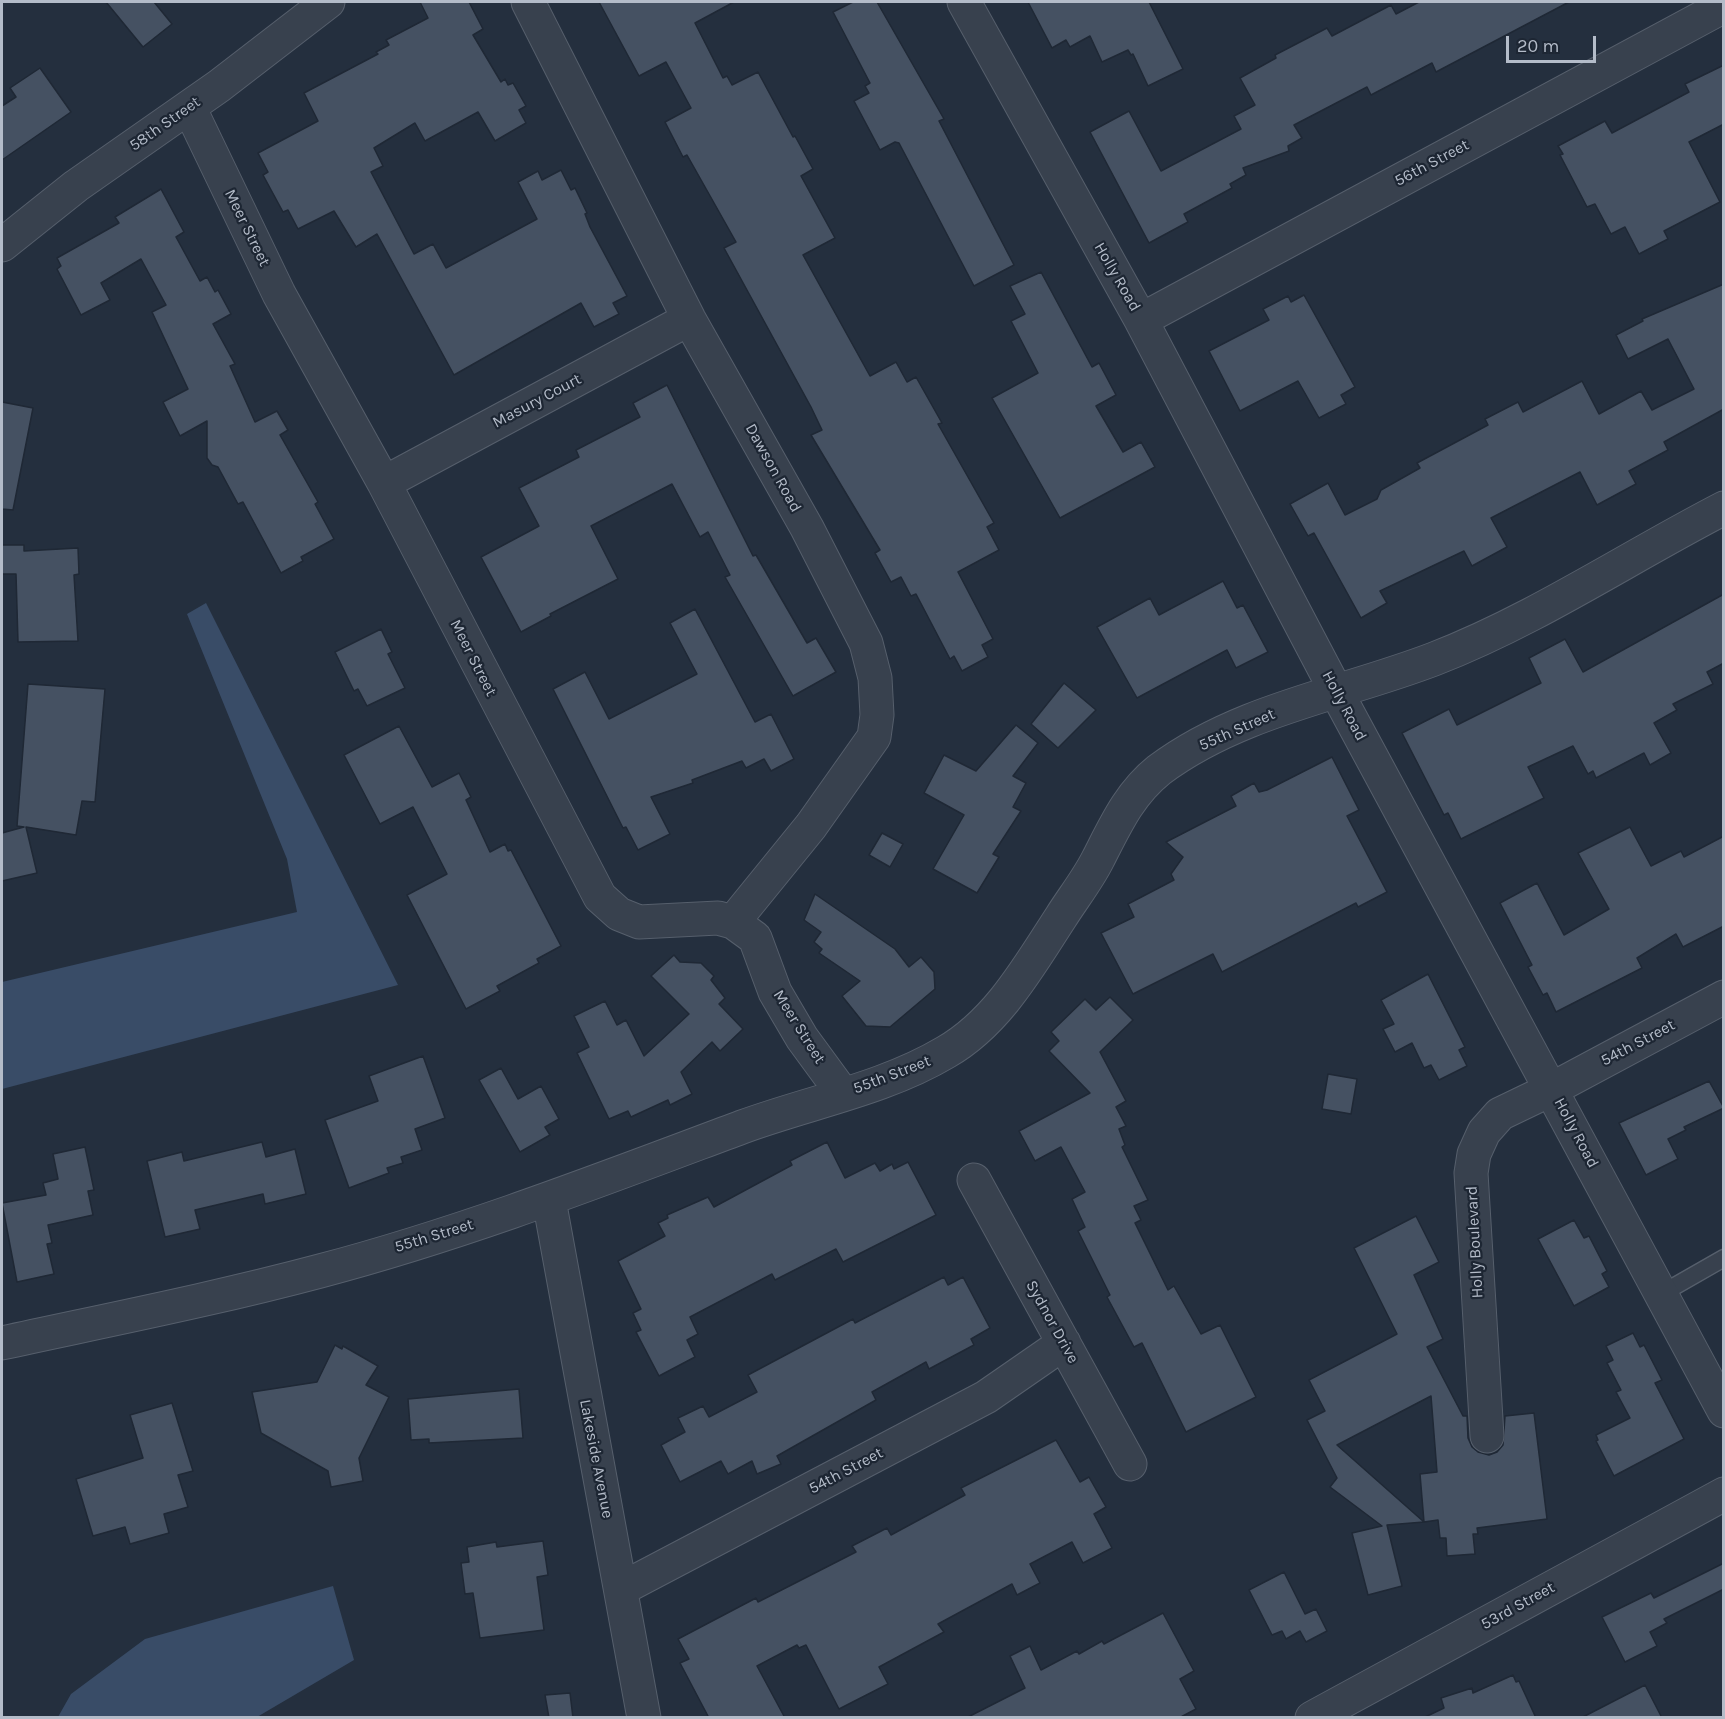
<!DOCTYPE html>
<html>
<head>
<meta charset="utf-8">
<style>
	body { margin:0 }
	#map { position:relative; width:1725px; height:1719px; overflow:hidden; background:#242f3e; font-family:Karla,sans-serif }
	canvas { display:block }
	.frame { position:absolute; inset:0; border:3px solid #b4bcc9; pointer-events:none }
	.scale { position:absolute; left:1506px; top:36px; width:90px; height:27px; box-sizing:border-box; border:3px solid #b4bcc9; border-top:0; padding-left:8px; font-size:18px; line-height:21px; white-space:nowrap; color:#b4bcc9; -webkit-text-stroke:4px #1d2633; paint-order:stroke }
</style>
</head>
<body>
<div id="map">
<canvas width="1725" height="1719"></canvas>
<div class="frame"></div>
<div class="scale">20 m</div>
</div>
<script>
const c = document.querySelector('canvas').getContext('2d');
c.lineJoin = 'round';
function paint(path, color) {
  c.fillStyle = color;
  c.fill(path, 'evenodd');
}
function stroke(path, color, width, dash) {
  c.strokeStyle = color;
  c.lineWidth = width;
  c.lineCap = dash ? 'butt' : 'round';
  c.setLineDash(dash || []);
  c.stroke(path);
}
function label(font, color, halo, rows, align = 'center') {
  c.font = font + ' Karla,sans-serif';
  c.lineWidth = 4.5;
  c.setLineDash([]);
  c.textBaseline = 'middle';
  c.strokeStyle = halo;
  c.fillStyle = color;
  for (const [text, x, y, turn = 0] of rows) {
    c.save();
    c.translate(x, y);
    c.rotate((+turn || 0) * Math.PI / 180);
    c.textAlign = isNaN(turn) ? turn : align;
    if (halo) c.strokeText(text, 0, 0);
    c.fillText(text, 0, 0);
    c.restore();
  }
}
paint(new Path2D(`
	M206,603L398,985L2,1089V982L297,912L287,859L187,614Z
	M333,1586L354,1660L257,1717H58L71,1694L145,1639Z`), '#394c67');
const building = new Path2D(`
	M106,2H154L172,24L143,47Z
	M420,2H469L483,29L473,35L501,82L505,79L508,85L513,83L526,106L519,110L526,123L495,141L478,112L425,141L415,123L374,148L383,166L371,172L414,254L433,244L446,268L537,219L518,182L538,171L542,180L561,170L571,190L575,188L587,213L585,214L590,227L627,296L613,303L619,314L594,327L581,303L454,375L377,234L356,247L334,211L298,229L288,210L283,212L263,175L268,172L258,153L318,121L304,93L378,54L376,52L389,45L386,40L428,18Z
	M599,2H734L695,23L723,78L727,76L732,85L758,72L793,137L795,136L813,169L801,176L835,238L803,255L870,376L896,362L907,382L916,377L942,423L938,424L994,523L987,527L999,550L958,572L993,639L982,645L988,657L962,671L954,656L950,659L916,594L911,596L901,577L891,582L875,553L880,550L811,435L822,430L811,407L724,248L736,242L687,155L683,157L665,122L691,108L666,62L639,76Z
	M853,2H877L944,119L939,121L1014,265L974,286L899,143L895,142L880,150L854,101L869,93L865,86L870,83L833,12Z
	M1028,2H1149L1183,69L1148,86L1133,54L1131,55L1128,50L1102,62L1090,36L1070,47L1066,40L1052,48Z
	M1419,2H1569L1436,72L1432,63L1371,95L1367,87L1294,125L1302,138L1288,146L1289,151L1243,168L1246,175L1230,184L1232,188L1184,214L1188,222L1149,243L1090,132L1129,111L1161,171L1241,129L1234,116L1255,105L1240,78L1276,58L1275,55L1327,28L1332,36L1391,5L1396,14Z
	M1724,65V124L1689,142L1720,202L1664,231L1668,239L1639,254L1625,227L1611,234L1595,204L1587,207L1560,155L1563,154L1558,146L1605,121L1612,133L1689,92L1685,84Z
	M40,68L71,112L2,160V106L16,97L10,88Z
	M161,189L184,232L176,237L200,281L207,277L215,292L218,290L231,314L213,324L235,364L230,366L255,422L277,411L288,430L280,435L318,502L315,504L334,539L301,557L303,561L281,573L243,502L238,504L218,467L212,465L207,458V421L180,436L163,402L188,389L152,312L166,305L141,259L101,283L110,300L81,315L57,269L61,266L57,258L119,223L115,217Z
	M1041,272L1092,367L1099,363L1116,395L1096,406L1123,452L1141,442L1155,467L1060,518L992,398L1038,373L1011,321L1025,314L1010,286Z
	M1724,284V409L1664,442L1668,450L1629,471L1636,484L1597,505L1580,472L1491,518L1507,547L1472,566L1464,551L1380,591L1387,603L1361,618L1314,533L1308,536L1290,504L1328,483L1345,515L1377,499L1381,490L1420,468L1417,463L1488,425L1485,419L1518,402L1523,412L1582,381L1599,414L1641,391L1652,410L1694,389L1668,339L1628,359L1616,335L1643,321L1642,319Z
	M1304,295L1355,387L1341,395L1346,404L1319,418L1298,381L1240,411L1209,351L1269,320L1263,309L1288,296L1291,302Z
	M667,385L753,556L756,555L807,643L816,638L836,672L793,696L725,577L730,575L708,532L700,537L672,484L591,526L618,579L550,614L551,616L521,632L481,557L539,526L519,488L579,457L576,450L640,417L633,403Z
	M2,402L33,408L13,510L2,509Z
	M2,545H24V551L78,548L79,574L74,575L78,641L18,642L16,574H2Z
	M1223,581L1237,608L1243,605L1268,652L1236,668L1227,650L1137,698L1097,627L1150,598L1159,615Z
	M1724,594V663L1707,672L1713,684L1673,704L1677,710L1654,723L1671,753L1650,765L1644,753L1596,778L1593,771L1588,774L1573,746L1528,767L1544,798L1461,839L1448,813L1444,815L1402,733L1449,709L1457,725L1541,683L1529,658L1565,639L1583,672Z
	M695,609L755,722L771,714L794,759L771,771L764,759L746,768L742,761L692,780L693,783L651,797L670,834L638,850L626,827L623,828L553,689L585,672L609,719L697,674L670,623Z
	M381,629L392,652L388,654L405,688L367,706L358,689L354,691L335,652Z
	M1064,683L1096,710L1058,748L1031,724Z
	M28,684L105,689L95,802L82,801L76,835L26,827L37,873L2,881V833L24,827L17,826Z
	M1016,725L1038,743L1013,776L1026,783L1013,807L1021,811L993,854L999,857L977,893L933,869L964,815L924,793L944,755L976,771Z
	M399,726L432,787L459,773L471,797L466,800L490,852L505,844L508,851L511,850L561,946L537,959L539,963L497,986L500,991L466,1009L407,895L447,874L413,807L380,824L344,755Z
	M1332,757L1359,810L1347,816L1387,892L1358,907L1356,903L1222,972L1213,954L1133,994L1101,933L1134,917L1128,904L1174,880L1171,874L1183,857L1166,842L1236,806L1231,796L1254,783L1259,792L1267,790Z
	M1630,827L1651,866L1681,851L1684,857L1724,836V926L1683,947L1676,934L1637,958L1642,968L1556,1012L1547,993L1543,995L1528,967L1532,965L1500,903L1537,883L1564,935L1609,909L1578,853Z
	M882,833L903,844L890,867L869,855Z
	M815,894L895,949L909,967L921,957L934,972L935,989L890,1027L866,1026L842,996L860,981L819,953L822,949L814,942L821,932L804,920Z
	M674,955L680,962L701,963L714,976L711,980L725,998L719,1004L743,1029L720,1051L712,1042L681,1072L692,1094L670,1105L668,1100L631,1117L628,1111L609,1119L577,1053L589,1047L574,1016L605,1001L617,1025L626,1020L644,1056L689,1014L651,976Z
	M1428,974L1465,1047L1459,1050L1467,1066L1439,1080L1431,1065L1424,1068L1412,1043L1395,1052L1383,1029L1394,1024L1381,1000Z
	M1110,997L1133,1020L1100,1052L1126,1101L1116,1107L1126,1126L1119,1129L1125,1145L1122,1147L1148,1200L1134,1206L1141,1220L1135,1223L1168,1290L1174,1286L1201,1334L1220,1325L1256,1397L1186,1432L1142,1343L1134,1347L1107,1297L1110,1295L1078,1231L1085,1227L1072,1199L1085,1192L1061,1147L1035,1161L1019,1131L1090,1093L1049,1051L1059,1041L1051,1032L1085,999L1096,1010Z
	M423,1056L445,1118L415,1129L422,1150L401,1157L403,1163L387,1168L389,1173L349,1188L325,1120L378,1101L369,1076Z
	M501,1068L518,1099L541,1086L559,1119L545,1127L550,1135L520,1152L479,1080Z
	M1328,1074L1357,1079L1351,1114L1322,1109Z
	M1709,1081L1724,1108L1684,1127L1686,1130L1668,1139L1678,1159L1646,1175L1619,1123Z
	M262,1142L266,1157L295,1149L306,1194L265,1204L263,1194L195,1210L200,1229L165,1237L147,1161L182,1152L184,1161Z
	M827,1142L845,1178L875,1163L880,1171L892,1164L894,1169L908,1162L936,1215L843,1262L836,1249L775,1280L772,1274L690,1317L698,1334L687,1340L695,1357L659,1376L636,1332L641,1330L633,1313L641,1309L618,1261L665,1236L658,1223L668,1218L667,1215L708,1197L714,1207L792,1165L790,1161Z
	M85,1147L94,1190L88,1191L93,1215L48,1225L52,1243L47,1244L54,1274L17,1282L2,1203L46,1195L43,1183L58,1179L53,1154Z
	M1416,1216L1439,1262L1414,1275L1443,1339L1427,1347L1463,1416H1467L1468,1438L1472,1447L1478,1452L1489,1455L1497,1452L1503,1445L1505,1416L1534,1413L1547,1519L1477,1528L1478,1534H1473L1475,1554L1447,1556L1446,1538H1440L1438,1520L1424,1522L1420,1474L1437,1472L1431,1396L1337,1445L1424,1522L1387,1525L1402,1586L1368,1595L1352,1533L1382,1526L1330,1487L1337,1478L1307,1420L1325,1411L1309,1380L1397,1334L1354,1248Z
	M1574,1220L1584,1238L1589,1236L1607,1271L1602,1274L1609,1287L1574,1306L1538,1239Z
	M944,1277L948,1285L963,1277L990,1328L971,1339L974,1345L929,1369L926,1362L872,1392L876,1400L777,1456L781,1464L757,1474L752,1461L728,1474L721,1461L680,1482L661,1445L685,1432L678,1418L703,1406L709,1417L757,1392L748,1375L853,1319L855,1323Z
	M1633,1333L1640,1347L1644,1345L1662,1380L1655,1383L1684,1439L1614,1476L1596,1441L1598,1440L1596,1435L1630,1418L1616,1392L1621,1390L1607,1363L1613,1360L1606,1346Z
	M335,1345L342,1349L343,1346L378,1366L366,1385L389,1397L359,1458L363,1481L331,1487L328,1471L261,1433L252,1392L317,1382Z
	M519,1389L523,1438L429,1443V1439L411,1440L408,1399Z
	M172,1403L193,1471L178,1475L188,1507L164,1514L169,1533L130,1544L125,1527L93,1536L76,1479L143,1458L130,1415Z
	M1056,1440L1080,1482L1089,1477L1106,1507L1094,1514L1112,1548L1083,1563L1072,1542L1030,1564L1040,1583L1017,1595L1012,1584L938,1624L944,1632L879,1667L888,1684L839,1709L806,1645L799,1648L797,1645L757,1666L785,1718H709L680,1663L689,1659L678,1639L756,1598L758,1602L856,1552L852,1546L887,1528L891,1535L965,1495L961,1488Z
	M543,1541L548,1575L537,1577L544,1630L480,1638L473,1593L465,1594L461,1563L469,1562L467,1547L496,1542L497,1547Z
	M1724,1563V1589L1664,1619L1667,1623L1650,1632L1657,1646L1625,1662L1602,1617L1651,1593L1654,1598Z
	M1284,1572L1305,1614L1316,1609L1327,1631L1306,1642L1300,1631L1286,1639L1282,1631L1272,1635L1249,1590Z
	M1163,1613L1194,1671L1180,1679L1196,1709L1179,1718H966L1025,1688L1010,1656L1030,1646L1041,1670L1077,1651L1079,1654L1102,1641L1104,1644Z
	M1513,1675L1516,1682L1519,1681L1536,1718H1423L1444,1708L1441,1698L1472,1688L1473,1693Z
	M1645,1685L1662,1718H1581Z
	M570,1693L573,1718H549L545,1695Z`);
paint(building, '#455162');
stroke(building, '#1f2835', 1.5);
const lane = new Path2D(`
	M1661,1294L1724,1258`);
const street = new Path2D(`
	M528,2L689,319L807,528L866,643L875,678L877,715L874,737L811,826L733,922
	M964,2L1141,320L1337,693L1724,1411
	M189,107L279,294L384,483L600,897L619,914L639,922L718,918L733,922L755,938L775,992L802,1038L843,1094
	M2,245L76,186L219,86L328,2
	M1141,320L1724,6
	M384,483L689,319
	M974,1180L1130,1464
	M549,1200L644,1718
	M2,1343C108,1320 215,1299 320,1271C464,1233 603,1179 742,1127C810,1102 884,1089 946,1052C998,1022 1029,966 1061,917C1073,898 1088,879 1098,859C1115,826 1129,794 1159,770C1239,710 1343,694 1434,659C1535,620 1627,558 1724,508
	M1487,1436L1471,1173L1474,1154L1484,1132L1500,1114L1552,1089L1724,997
	M621,1589L986,1397L1064,1343
	M1312,1718L1724,1494`);
stroke(lane, '#565f6c', 19);
stroke(street, '#565f6c', 35);
stroke(lane, '#38414e', 16);
stroke(street, '#38414e', 33);
label('16px', '#b4bcc9', '#1d2633', [
	["58th Street",165,124,-35],
	["56th Street",1432,163,-28],
	["Meer Street",247,228,64],
	["Holly Road",1117,277,60],
	["Masury Court",537,401,-28],
	["Dawson Road",773,468,61],
	["Meer Street",473,658,63],
	["Holly Road",1344,706,62],
	["55th Street",1237,730,-24],
	["Meer Street",799,1027,58],
	["54th Street",1638,1043,-28],
	["55th Street",892,1075,-21],
	["Holly Road",1576,1133,62],
	["55th Street",434,1236,-17],
	["Holly Boulevard",1475,1242,-93],
	["Sydnor Drive",1052,1322,61],
	["Lakeside Avenue",596,1459,79],
	["54th Street",846,1471,-28],
	["53rd Street",1518,1606,-29]
]);
</script>
</body>
</html>
